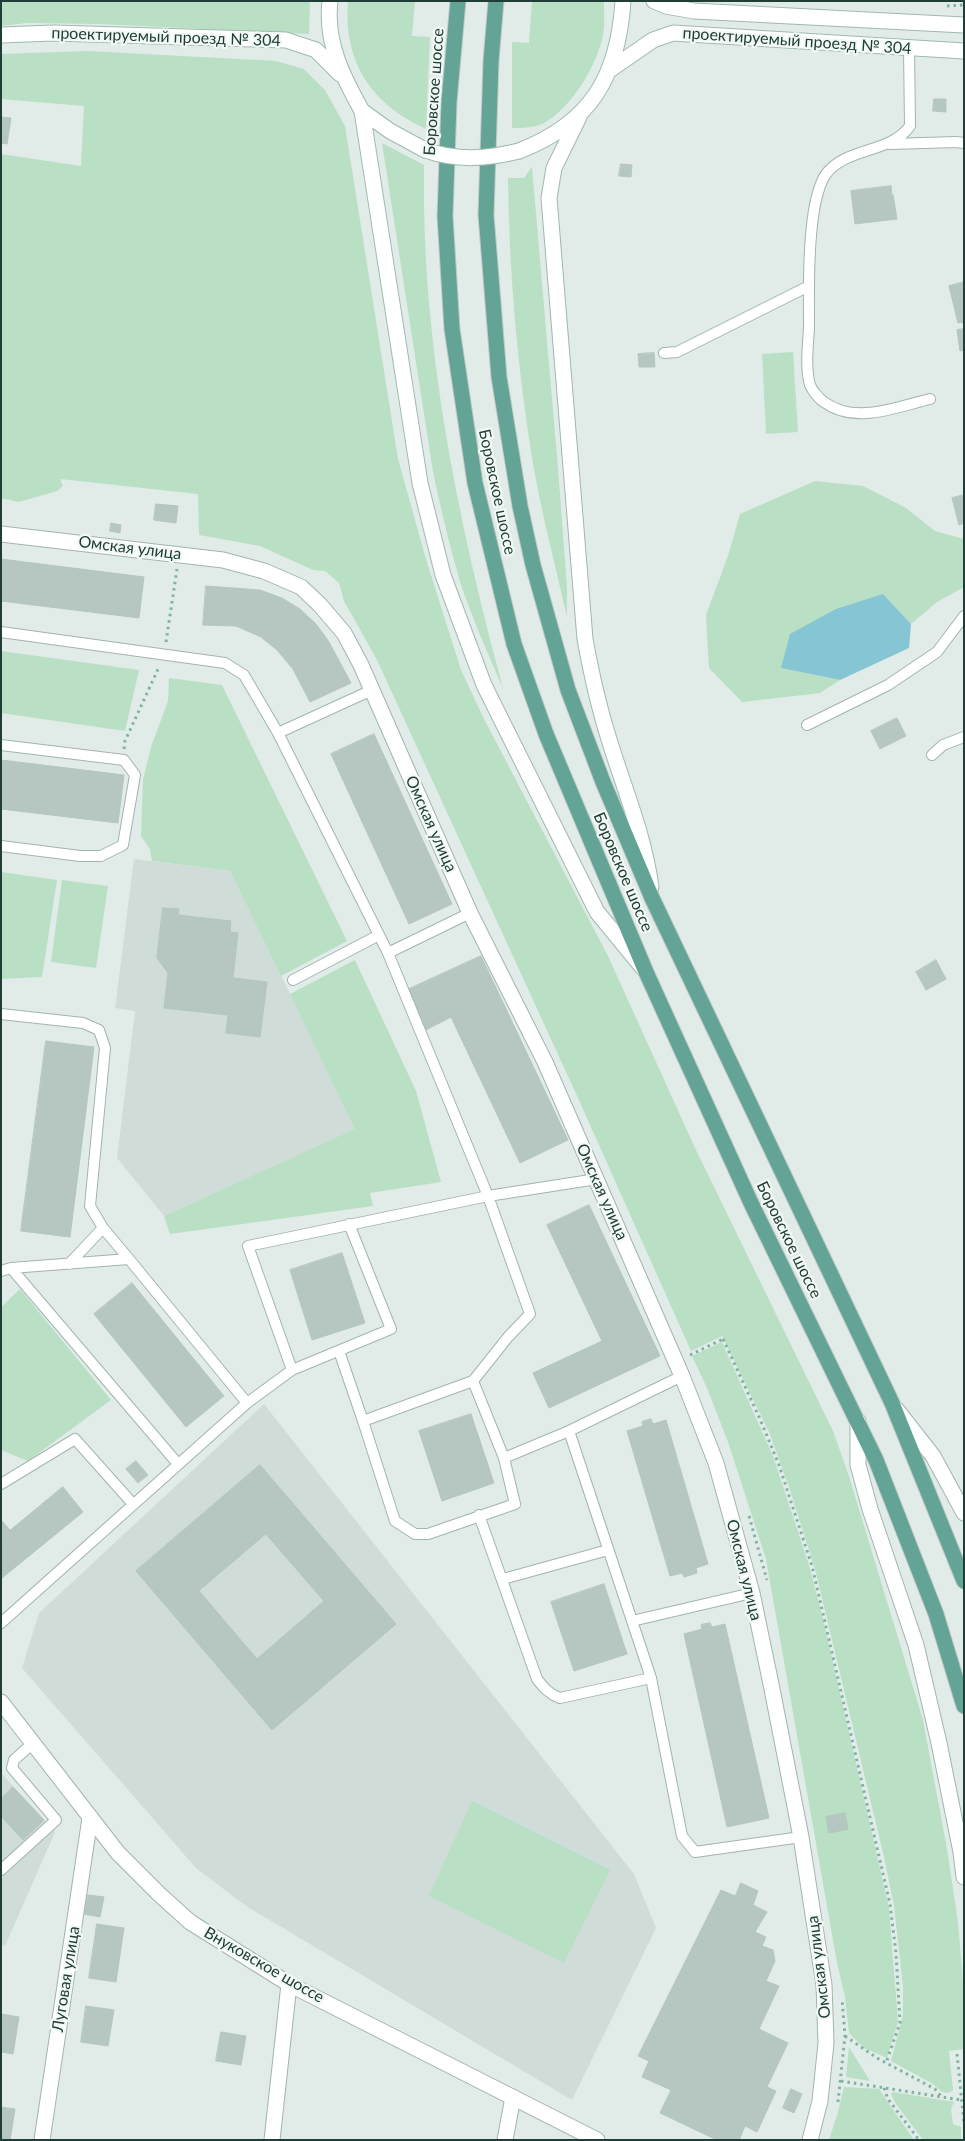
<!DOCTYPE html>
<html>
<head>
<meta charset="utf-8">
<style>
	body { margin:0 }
	#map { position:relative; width:965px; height:2141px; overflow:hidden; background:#e1ece8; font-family:Lato,sans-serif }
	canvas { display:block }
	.frame { position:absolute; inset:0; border:2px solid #203e37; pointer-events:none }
</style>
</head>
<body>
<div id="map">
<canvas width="965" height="2141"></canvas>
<div class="frame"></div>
</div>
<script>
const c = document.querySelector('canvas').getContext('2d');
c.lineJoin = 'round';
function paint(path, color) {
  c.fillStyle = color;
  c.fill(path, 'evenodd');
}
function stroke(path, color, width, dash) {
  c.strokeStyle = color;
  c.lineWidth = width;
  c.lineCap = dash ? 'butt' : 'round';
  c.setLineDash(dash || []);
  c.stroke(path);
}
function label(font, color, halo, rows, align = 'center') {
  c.font = font + ' Lato,sans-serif';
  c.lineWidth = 4.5;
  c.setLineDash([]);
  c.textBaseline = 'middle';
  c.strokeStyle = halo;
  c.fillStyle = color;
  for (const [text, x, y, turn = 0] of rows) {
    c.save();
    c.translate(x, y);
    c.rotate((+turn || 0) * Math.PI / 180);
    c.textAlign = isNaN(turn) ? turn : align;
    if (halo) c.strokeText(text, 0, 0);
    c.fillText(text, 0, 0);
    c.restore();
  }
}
paint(new Path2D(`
	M134,859L230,871L356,1129L164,1216L117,1158L135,1011L115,1008Z
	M264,1404L634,1874L656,1928L572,2100L246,1906L196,1868L22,1668L39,1613Z
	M1,1773L55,1832L5,1946L1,1944Z`), '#cfdcd7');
paint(new Path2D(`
	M1,1H310L309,34L98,24L27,23L1,26Z
	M348,1H415L412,36L430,37L426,129C371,104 343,62 348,1Z
	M532,1H604C604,13 605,24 603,36C596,67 571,109 542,124C533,128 521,128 512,128V42L529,43Z
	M87,51L276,61L304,69L325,90L345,126L398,459L425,556L461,670L484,719L608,956L695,1148L833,1431L848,1473L923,1720L947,1849L958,1922L964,1995V2055L963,2049L949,2051L953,2090L948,2093L942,2092L933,2084L891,2061L903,2015V1987L894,1906L884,1857L815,1569L789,1487L769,1432L722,1336L691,1351L578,1098L377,660L344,601L339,583L325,571L313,570L260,546L199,535L198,494L60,479L63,486L57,491L19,502L1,498V154L81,166L84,106L1,99V54Z
	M382,143L424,165C421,342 457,518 503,688C488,654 473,620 461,585C450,548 441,510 433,472Z
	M532,167L558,468L567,588V617C555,564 541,511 532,458C517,365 509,271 508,178H524Z
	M793,352L798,432L766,434L762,354Z
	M815,481L863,486L906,508L935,531L964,539V587L937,602L911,624L883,594L781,668L840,680L820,693L742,702L709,668L706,615L728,556L740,514Z
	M1,651L139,670L125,731L1,713Z
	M169,678L222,685L347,941L281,976L230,871L152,861L150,849L141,836L143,780L151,747L168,701Z
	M1,872L57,880L42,977L1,979Z
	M62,880L108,886L96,968L51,962Z
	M355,960L416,1091L441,1182L370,1193L373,1206L170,1234L164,1216L355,1129L290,994Z
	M20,1289L111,1400L28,1461L1,1450V1307Z
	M722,1342L773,1456L809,1565L823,1619L889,1908L898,2022L887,2058L864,2048L849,2033L845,1997L837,1963L766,1559L728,1442L707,1388L692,1356Z
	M472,1801L610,1870L564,1963L429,1896Z
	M849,2047L870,2081L846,2077Z
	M844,2087L879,2089L914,2140H829L838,2112Z
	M893,2092L954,2102L951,2109L953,2124L961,2127V2140H923L896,2104L891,2094Z`), '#b9dfc4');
paint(new Path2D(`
	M883,594L911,624L909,648L840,680L781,668L790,634L836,609Z`), '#86c5d4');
const building = new Path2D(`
	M934,99H946V112L933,111Z
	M1,117L11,118L7,144L1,143Z
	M621,164L632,165L631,177L619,176Z
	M891,186L892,197L861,201L863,223L855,224L851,191Z
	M893,195L897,219L863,223L861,201L892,197Z
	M964,282V322L958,323L949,286Z
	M964,329V350L960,351L957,330Z
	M654,353L655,367H639L638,354Z
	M964,495V523L959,525L952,498Z
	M156,504L178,506L176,523L154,520Z
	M111,523L121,525L120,533L110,531Z
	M1,559L144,577L139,618L1,601Z
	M206,586L260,590L282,598L300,609L316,624L329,642L351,683L310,702L293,669L277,650L261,637L236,626L203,625Z
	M897,718L906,736L880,749L871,731Z
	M374,734L452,904L409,924L331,754Z
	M1,760L124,775L118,823L1,809Z
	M163,908L179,909L178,915L231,921L230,932L238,933L233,978L267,982L260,1037L226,1033L228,1015L164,1008L168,973L157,958Z
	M481,956L568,1140L520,1163L451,1017L426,1030L407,990Z
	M936,960L946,979L926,990L916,972Z
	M46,1041L94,1047L70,1237L21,1231Z
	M589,1205L660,1356L549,1408L533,1373L602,1341L547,1225Z
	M342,1253L365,1323L312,1340L290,1270Z
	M132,1283L224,1396L186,1427L94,1314Z
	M471,1414L494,1483L442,1501L419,1431Z
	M651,1419L653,1424L666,1420L708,1564L696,1568L697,1573L684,1577L682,1573L670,1576L627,1431L643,1426L642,1422Z
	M136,1461L148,1475L138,1483L126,1469Z
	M260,1465L396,1624L272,1730L136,1571ZM266,1534L324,1601L257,1659L199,1591Z
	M63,1487L83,1512L2,1578L1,1520L10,1530Z
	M604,1584L627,1654L574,1671L551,1602Z
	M710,1623L712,1627L725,1624L769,1818L727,1827L684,1634L702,1629L701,1625Z
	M13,1787L44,1820L23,1840L1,1816V1799Z
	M845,1813L848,1829L829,1833L826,1817Z
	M741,1883L758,1891L753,1905L767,1912L755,1932L766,1937L762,1946L773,1950L775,1961L766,1981L779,1986L759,2029L788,2043L767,2087L776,2091L757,2132L745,2126L739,2140H717L660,2113L671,2090L642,2077L649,2061L638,2056L721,1890L735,1896Z
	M88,1895L104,1897L100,1917L84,1914Z
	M97,1924L124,1928L116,1982L89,1978Z
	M86,2006L114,2010L108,2046L81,2042Z
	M1,2014L19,2017L13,2054L1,2052Z
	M221,2032L246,2036L241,2065L216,2061Z
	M791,2089L802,2094L794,2113L783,2108Z
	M1,2107L15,2109L10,2140H1Z`);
paint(building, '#b6c7c1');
stroke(building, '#b3c6bf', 1);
const service = new Path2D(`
	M909,48L910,126C890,154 846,147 826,174C819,184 816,199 814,210C808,248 809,289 809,328C808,346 805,367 810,385C812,390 819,399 824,402C855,425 896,407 930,399
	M890,144L956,142L964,143
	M664,353L677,352L809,286
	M1,632L225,663L244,675L278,733L372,690
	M807,725L888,685L937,652L964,616
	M278,733L379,935L293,980
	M1,745L124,760L135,775L123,845L101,856H80L1,846
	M932,755L943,745L964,737
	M379,935L388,953L470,913
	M388,953L488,1196L530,1314L508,1337L473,1381
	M1,1014L83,1023L99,1030L105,1048L90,1206L103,1228L129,1259
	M69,1264L103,1228
	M1,1271L11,1268
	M339,1351L363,1421
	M292,1370L248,1246L488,1196L597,1179
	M682,1376L569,1431L651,1678L682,1836L695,1852L801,1837
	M504,1458L515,1504L428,1534H415L395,1521L363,1421L473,1381L504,1458L569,1431
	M178,1464L11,1268L129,1259L247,1403
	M1,1484L75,1439L133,1504
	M479,1515L537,1679C544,1688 549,1694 560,1698L651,1678
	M503,1579L608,1550
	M632,1621L752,1593
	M1,1623L247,1403L292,1370L391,1329L349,1224
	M1,1870L56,1820L12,1768L14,1760L33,1743`);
const minor = new Path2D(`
	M1,534L223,560L264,571L301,587L320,605L344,633L361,665L470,913L545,1062L682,1376L716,1463L752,1593L771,1684L801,1837L824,1985L826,2043L820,2101L810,2140
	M42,2140L90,1818
	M272,2140L289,1984
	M505,2140L513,2097`);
const tertiary = new Path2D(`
	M897,1410L933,1456L964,1513
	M858,1421V1465L870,1509L916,1645L939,1743L961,1852L964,1877
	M1,1702L118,1853L159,1894L190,1922L289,1984L597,2140`);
const secondary = new Path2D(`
	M330,1C325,42 343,77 362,111L420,483L443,575L484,685L597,912L643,968
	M654,1L666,6L694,11L964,25
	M1,35L54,33L286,40L316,50L340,74
	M611,69L653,40L673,33L964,51
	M362,111L390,131L425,150
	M579,117L554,168L549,198L585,639C591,672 598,704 608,736C623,786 644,834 651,887
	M519,151C591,123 618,77 623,1`);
const primary = new Path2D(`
	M458,1L449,102L445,216L452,329L475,483L514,644L546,734L646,972L751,1203L876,1460L936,1614L964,1706
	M496,1L491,61L486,215L499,377L520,506L533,565L568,690L603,782L652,898L892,1403L964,1581`);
stroke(service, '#a3b4af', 12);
stroke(minor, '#a3b4af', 17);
stroke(tertiary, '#a3b4af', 17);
stroke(secondary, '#9fb9b0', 17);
stroke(primary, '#c1c9c7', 17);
stroke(new Path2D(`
	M947,6L964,5
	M166,642L177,569
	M124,749L125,741L159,667
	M723,1339L760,1419L779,1465L812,1566L890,1904L896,1953L900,2023L886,2063
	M690,1355L723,1339
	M749,1516L767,1580
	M845,2036L877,2058L935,2089L941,2096
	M957,2054L964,2123
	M841,2081L961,2100
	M884,2088L888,2099L919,2140
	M838,2102L845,2036L842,1999`), '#80b2a4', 3, [2.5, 4]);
stroke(service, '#fff', 10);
stroke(minor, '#fff', 15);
stroke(tertiary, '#fff', 15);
stroke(secondary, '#fff', 15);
stroke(primary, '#63a496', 15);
const secondaryBridge = new Path2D(`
	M425,150C457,161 487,159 519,151`);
stroke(secondaryBridge, '#9fb9b0', 17, []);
stroke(secondaryBridge, '#fff', 15);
label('16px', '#203e37', '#f2f9f5', [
	["проектируемый проезд № 304",166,37,2],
	["проектируемый проезд № 304",797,41,4],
	["Боровское шоссе",434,92,-86],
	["Боровское шоссе",497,492,78],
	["Омская улица",130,548,7],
	["Омская улица",431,824,66],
	["Боровское шоссе",623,872,67],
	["Омская улица",602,1192,66],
	["Боровское шоссе",789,1240,64],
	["Омская улица",744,1570,76],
	["Внуковское шоссе",264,1965,30],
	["Омская улица",819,1967,-97],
	["Луговая улица",66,1979,-81]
]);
</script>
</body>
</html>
